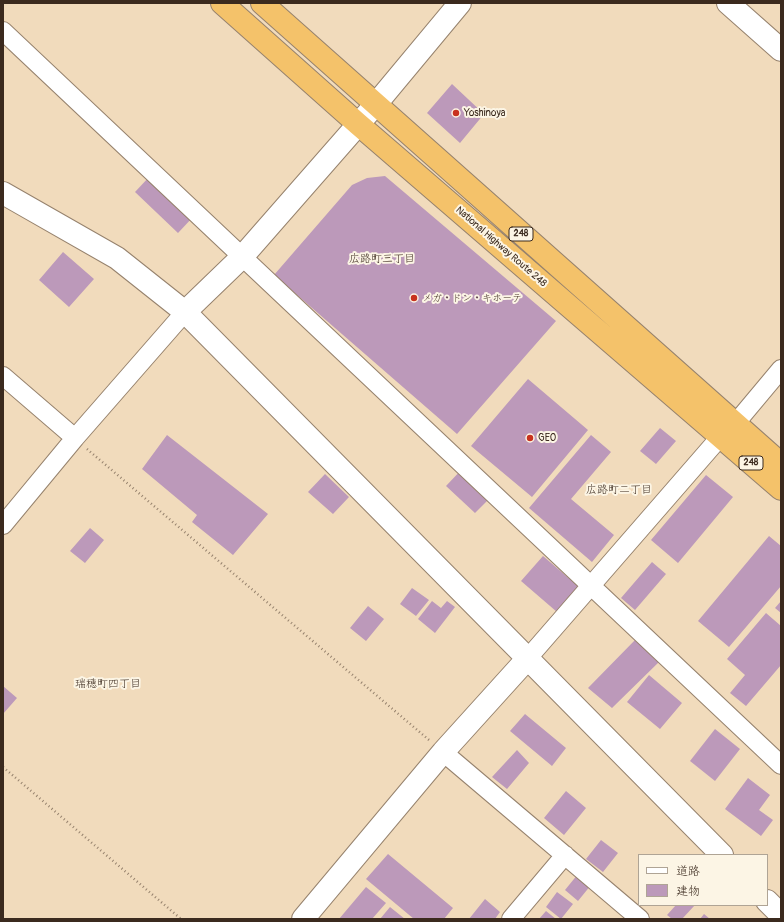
<!DOCTYPE html>
<html>
<head>
<meta charset="utf-8">
<style>
	body { margin:0 }
	#map { position:relative; width:784px; height:922px; overflow:hidden; background:#f1dbbc; font-family:Pangolin,"Klee One",sans-serif }
	canvas { display:block }
	.frame { position:absolute; inset:0; border:4px solid #3b2a1e; pointer-events:none }
	.legend { position:absolute; left:638px; top:854px; width:130px; height:52px; box-sizing:border-box; background:#fcf5e5; border:1px solid #afa495; margin:0; padding:5px 7px; list-style:none; font-size:12px; color:#3b2a1e }
	.legend li { display:flex; align-items:center; gap:8px; height:20px }
	.legend b { width:20px; border:1px solid #afa495 }
</style>
</head>
<body>
<div id="map">
<canvas width="784" height="922"></canvas>
<div class="frame"></div>
<ul class="legend">
<li><b style="height:5px;background:#fff"></b>道路</li>
<li><b style="height:11px;background:#bc99ba"></b>建物</li>
</ul>
</div>
<script>
const c = document.querySelector('canvas').getContext('2d');
c.lineJoin = 'round';
function paint(path, color) {
  c.fillStyle = color;
  c.fill(path, 'evenodd');
}
function stroke(path, color, width, dash) {
  c.strokeStyle = color;
  c.lineWidth = width;
  c.lineCap = dash ? 'butt' : 'round';
  c.setLineDash(dash || []);
  c.stroke(path);
}
function label(font, color, halo, rows, align = 'center') {
  c.font = font + ' Pangolin,"Klee One",sans-serif';
  c.lineWidth = 4;
  c.setLineDash([]);
  c.textBaseline = 'middle';
  c.strokeStyle = halo;
  c.fillStyle = color;
  for (const [text, x, y, turn = 0] of rows) {
    c.save();
    c.translate(x, y);
    c.rotate((+turn || 0) * Math.PI / 180);
    c.textAlign = isNaN(turn) ? turn : align;
    if (halo) c.strokeText(text, 0, 0);
    c.fillText(text, 0, 0);
    c.restore();
  }
}
paint(new Path2D(`
	M452,84L484,114L460,143L427,113Z
	M150,176L193,217L178,233L135,192Z
	M385,176L556,321L457,434L274,275L352,185L367,178Z
	M63,252L94,279L69,307L39,280Z
	M528,379L588,430L532,497L471,446Z
	M660,428L676,441L656,464L640,451Z
	M167,435L268,514L233,555L192,522L197,515L142,469Z
	M591,435L611,452L571,499L614,535L592,562L529,508Z
	M464,467L493,495L475,513L446,486Z
	M325,474L349,497L333,514L308,492Z
	M706,475L733,497L678,563L651,540Z
	M90,528L104,540L85,563L70,551Z
	M769,536L781,546V586L729,647L698,621Z
	M543,556L579,587L557,612L521,581Z
	M652,562L666,574L635,610L621,598Z
	M412,588L429,600L416,616L400,604Z
	M432,601L441,608L447,601L455,607L435,633L418,619Z
	M781,601V613L775,608Z
	M368,606L384,619L366,641L350,628Z
	M766,613L781,626V665L746,706L730,693L745,675L727,659Z
	M635,640L661,660L612,708L588,688Z
	M649,675L682,703L660,729L627,702Z
	M3,686L17,698L3,714Z
	M525,714L566,748L552,766L510,731Z
	M715,729L740,749L715,781L690,761Z
	M517,750L529,763L507,789L492,777Z
	M748,778L770,795L759,810L773,820L761,836L725,809Z
	M566,791L586,808L564,835L544,818Z
	M601,840L618,853L603,872L586,859Z
	M388,854L453,908L444,919H414L366,879Z
	M578,874L591,885L578,901L565,890Z
	M366,887L386,903L372,919H339Z
	M557,892L573,904L561,919L546,907Z
	M485,899L500,912L495,919H469Z
	M676,905H695L682,919H672L667,915Z
	M390,907L405,919H380Z
	M546,911L556,919H539Z
	M704,914L710,919H700Z`), '#bc99ba');
const minor = new Path2D(`
	M3,31L781,765
	M3,376L75,438
	M735,424L781,369
	M3,525L75,438L185,312
	M528,658L721,436
	M443,752L640,919
	M511,919L565,855`);
const tertiary = new Path2D(`
	M728,3L781,50
	M3,193L117,258L185,312L722,855
	M185,312L242,257L376,104L460,3
	M767,901L781,915
	M303,919L443,752L528,658`);
const trunk = new Path2D(`
	M222,3L358,124L781,489
	M262,3L781,464`);
stroke(minor, '#96826d', 20);
stroke(tertiary, '#96826d', 24);
stroke(trunk, '#96826d', 24);
stroke(new Path2D(`
	M87,449L429,740
	M3,767L181,919`), '#96826d', 2.5, [1, 3]);
stroke(minor, '#fff', 18);
stroke(tertiary, '#fff', 22);
stroke(trunk, '#f4c26a', 22);
for (const [x, y, r, color] of [
	[456,113,4,"#c8321e"],
	[414,298,4,"#c8321e"],
	[530,438,4,"#c8321e"]
]) {
  const dot = new Path2D();
  dot.arc(x, y, r, 0, 2 * Math.PI);
  c.fillStyle = color;
  c.fill(dot);
  stroke(dot, '#fcf5e5', 1.5);
}
for (const [x, y, w] of [
	[521,234,24],
	[751,463,24]
]) {
  const box = new Path2D();
  box.roundRect(x - w / 2, y - 7, w, 14, 3);
  c.fillStyle = '#fcf5e5';
  c.fill(box);
  stroke(box, '#3b2a1e', 1);
}
label('bold 9px', '#3b2a1e', null, [
	["248",521,234],
	["248",751,463]
]);
label('10px', '#3b2a1e', '#fcf5e5', [
	["Yoshinoya",464,113],
	["メガ・ドン・キホーテ",422,298],
	["GEO",538,438]
], 'left');
label('10px', '#3b2a1e', '#fcf5e5', [
	["National Highway Route 248",501,247,41]
]);
label('11px', '#3b2a1e', '#fcf5e5', [
	["広路町三丁目",382,259],
	["広路町二丁目",619,490],
	["瑞穂町四丁目",108,684]
]);
</script>
</body>
</html>
